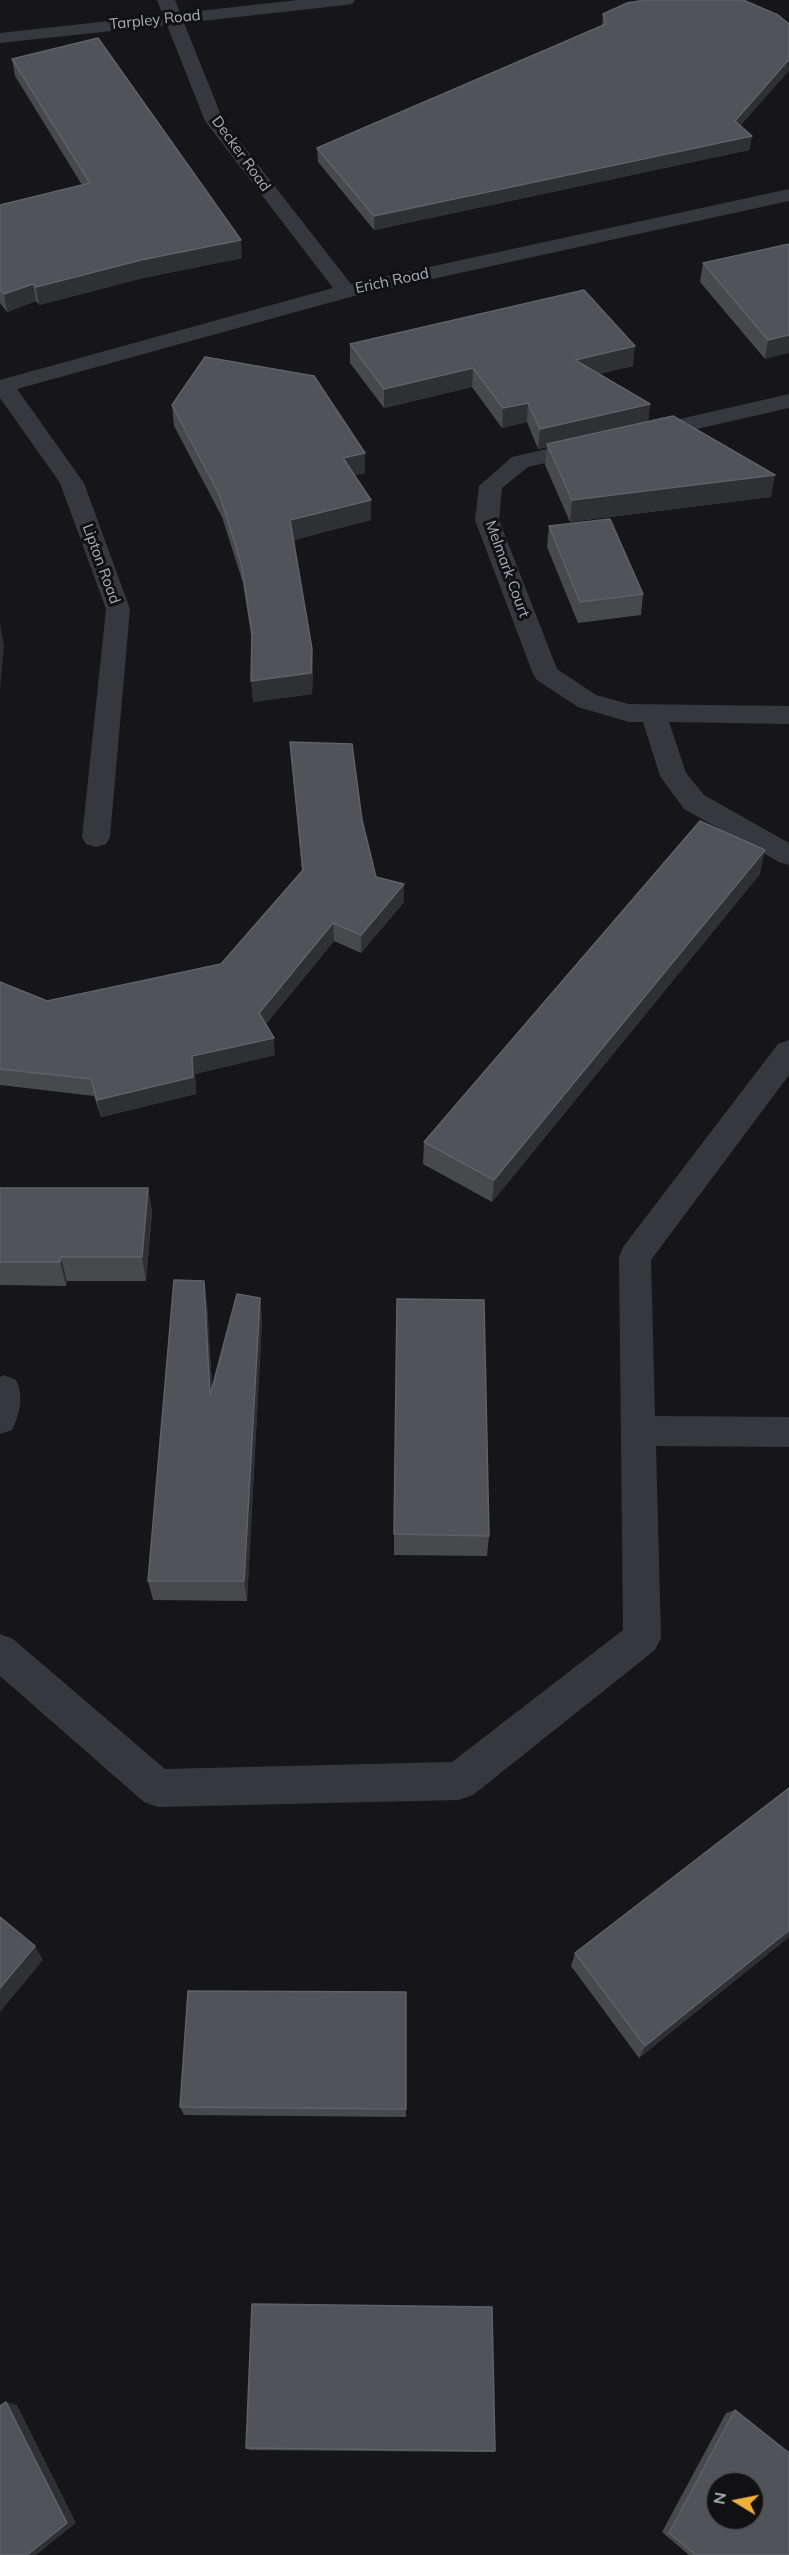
<!DOCTYPE html>
<html>
<head>
<meta charset="utf-8">
<style>
	body { margin:0 }
	#map { position:relative; width:789px; height:2555px; overflow:hidden; background:#161618; font-family:Mulish,sans-serif }
	canvas { display:block }
	.north { position:absolute; left:705px; top:2471px; width:60px; height:60px; box-sizing:border-box; background:#111113; border:2px solid #4d4f55; border-radius:50%; rotate:280deg; font-size:16px; font-weight:700; line-height:24px; text-align:center; color:#a8adb8 }
	.north::after { content:''; display:block; margin:auto; width:21px; height:27px; background:#f2b134; clip-path:polygon(50% 0,100% 100%,50% 72%,0 100%) }
</style>
</head>
<body>
<div id="map">
<canvas width="789" height="2555"></canvas>
<div class="north">N</div>
</div>
<script>
const c = document.querySelector('canvas').getContext('2d');
c.lineJoin = 'round';
function paint(path, color) {
  c.fillStyle = color;
  c.fill(path, 'evenodd');
}
function stroke(path, color, width, dash) {
  c.strokeStyle = color;
  c.lineWidth = width;
  c.lineCap = dash ? 'butt' : 'round';
  c.setLineDash(dash || []);
  c.stroke(path);
}
function label(font, color, halo, rows, align = 'center') {
  c.font = font + ' Mulish,sans-serif';
  c.lineWidth = 6;
  c.setLineDash([]);
  c.textBaseline = 'middle';
  c.strokeStyle = halo;
  c.fillStyle = color;
  for (const [text, x, y, turn = 0] of rows) {
    c.save();
    c.translate(x, y);
    c.rotate((+turn || 0) * Math.PI / 180);
    c.textAlign = isNaN(turn) ? turn : align;
    if (halo) c.strokeText(text, 0, 0);
    c.fillText(text, 0, 0);
    c.restore();
  }
}
paint(new Path2D(`
	M157,0H175L180,13L298,0H355L352,4L346,5L184,23L223,120L351,284L789,189V201L350,297L17,389L84,483L130,609L110,837L106,844L96,847L86,844L82,837L106,609L60,483L0,398V380L333,288L205,121L167,25L0,43V33L163,15Z
	M789,394V408L644,441L636,439L633,434L636,429Z
	M590,439L598,441L601,446L598,451L528,467L502,488L499,520L557,669L596,695L629,704L789,706V724L669,722L686,773L704,795L789,843V865L779,862L684,809L660,776L643,722H629L578,707L537,680L533,674L475,520L479,486L512,457Z
	M789,1040V1075L651,1260L655,1416L789,1417V1447L656,1446L661,1638L655,1650L473,1795L459,1800L158,1807L144,1802L0,1676V1634L13,1639L165,1769L452,1762L623,1630L619,1257L623,1247L778,1044Z
	M4,1375L16,1380C24,1395 20,1414 12,1430L0,1434V1377Z`), '#37383d');
paint(new Path2D(`
	M603,14L740,126L752,136L749,150L374,230L318,162L317,148L602,26Z
	M12,59L242,258L143,278L39,305L36,301L7,312L0,303V205L82,185L15,76Z
	M789,244L765,359L700,282L703,263Z
	M350,344L633,366L598,374L650,404L648,421L771,497L570,522L545,465L547,447L538,449L527,422L502,428L472,387L384,408L350,363Z
	M172,405L365,473L355,475L371,520L293,540L312,649L313,669L312,694L253,702L252,642L243,583L222,517L174,426Z
	M549,526L643,594L641,615L578,623L547,547Z
	M290,742L362,820L376,877L404,884V902L361,953L334,941L266,1024L275,1055L195,1074L196,1094L101,1117L94,1096L0,1085V982L47,1001L221,964L302,871Z
	M760,874L492,1202L423,1164L424,1142Z
	M0,1188H148L152,1212L146,1281H67L66,1286L0,1285Z
	M204,1281L207,1304L212,1388L260,1298L262,1321L247,1601L153,1600L148,1581Z
	M394,1534L489,1536L487,1556L394,1555Z
	M789,1788V1937L639,2058L571,1966L575,1953Z
	M406,1992V2117L184,2115L180,2107Z
	M735,2410L789,2555H689L662,2532L726,2413Z
	M246,2448L495,2451L492,2452L250,2450Z`), '#47494d');
paint(new Path2D(`
	M789,59V71L733,134L735,121Z
	M752,136L749,150L374,230V216Z
	M241,240L242,258L143,278L39,305L36,287L141,260Z
	M33,284L36,301L7,312L4,294Z
	M789,335V353L765,359L768,340Z
	M635,346L633,366L573,379L575,360Z
	M473,368L472,387L384,408V389Z
	M528,403L527,422L502,428L503,408Z
	M650,404L648,424L547,444V447L538,449L540,429Z
	M365,453V473L343,478V458Z
	M775,475L771,497L570,522L572,500Z
	M371,500V520L291,541L290,520Z
	M0,623L4,646L0,690Z
	M312,649L313,669L312,694L253,702L251,681Z
	M765,850L760,874L492,1202L494,1180Z
	M404,884V902L361,953V935Z
	M333,923L334,941L260,1031L259,1013Z
	M274,1038L275,1055L195,1074L196,1094L101,1117L97,1100L192,1056Z
	M148,1188L152,1212L146,1281L142,1257Z
	M61,1257L67,1281L66,1286L60,1262Z
	M204,1281L207,1304L214,1418L210,1396Z
	M260,1298L262,1321L247,1601L244,1581Z
	M789,1930V1937L639,2058L645,2046Z
	M35,1946L43,1960L0,2012V1988Z
	M6,2402L17,2405L76,2523L36,2555H27Z`), '#2f3033');
const building = new Path2D(`
	M645,0H743L778,15L789,24V59L735,121L752,136L374,216L317,148L606,24L603,14L627,3Z
	M98,38L241,240L141,260L36,287L33,284L4,294L0,289V205L90,183L12,59Z
	M789,244V335L768,340L703,263Z
	M584,290L635,346L575,360L650,404L540,429L528,403L503,408L473,368L384,389L350,344Z
	M205,357L314,376L365,453L343,458L371,500L290,520L312,649L311,673L251,681L252,632L241,563L220,496L172,405Z
	M673,416L775,475L572,500L547,444Z
	M610,519L643,594L580,602L549,526Z
	M290,742L352,744L362,820L376,877L404,884L361,935L333,923L259,1013L274,1038L192,1056L193,1077L97,1100L91,1079L0,1069V982L47,1001L221,964L303,870Z
	M700,821L765,850L494,1180L424,1142Z
	M0,1188H148L142,1257H61L60,1262H0Z
	M174,1280L204,1281L210,1396L237,1294L260,1298L244,1581H148Z
	M397,1299L484,1300L489,1536L394,1534Z
	M789,1788V1930L645,2046L575,1953Z
	M0,1917L35,1946L0,1988Z
	M188,1991L406,1992V2109L180,2107Z
	M252,2304L492,2307L495,2451L246,2448Z
	M6,2402L67,2523L27,2555H0V2406Z
	M735,2410L789,2453V2555H696L669,2533ZM717,2483H753V2519H717Z`);
paint(building, '#525359');
stroke(building, '#5f6168', 1.5);
label('15px', '#a8adb8', '#111113', [
	["Tarpley Road",155,20,-6],
	["Decker Road",241,154,54],
	["Erich Road",392,281,-12],
	["Lipton Road",101,564,70],
	["Melmark Court",507,569,70]
]);
</script>
</body>
</html>
